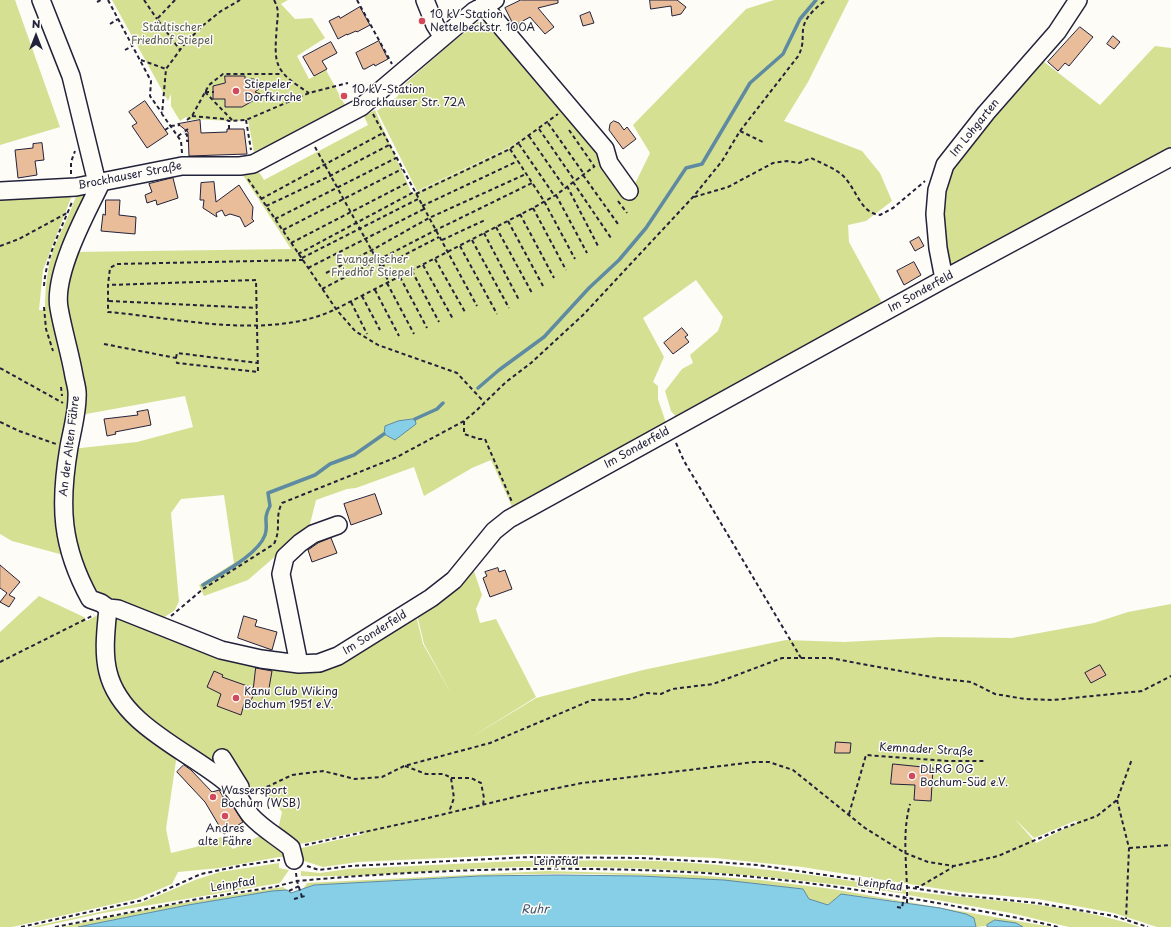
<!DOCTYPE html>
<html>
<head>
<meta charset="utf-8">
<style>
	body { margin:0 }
	#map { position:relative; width:1171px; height:927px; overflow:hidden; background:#fdfcf7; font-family:"Playpen Sans",sans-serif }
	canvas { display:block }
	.north { position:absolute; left:16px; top:16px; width:40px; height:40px; -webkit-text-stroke:3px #fdfcf7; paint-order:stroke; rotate:0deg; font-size:11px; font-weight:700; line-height:16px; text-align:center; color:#22223b }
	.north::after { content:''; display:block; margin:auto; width:14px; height:18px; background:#22223b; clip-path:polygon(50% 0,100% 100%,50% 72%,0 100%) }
</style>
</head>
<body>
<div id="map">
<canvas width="1171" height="927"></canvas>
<div class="north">N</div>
</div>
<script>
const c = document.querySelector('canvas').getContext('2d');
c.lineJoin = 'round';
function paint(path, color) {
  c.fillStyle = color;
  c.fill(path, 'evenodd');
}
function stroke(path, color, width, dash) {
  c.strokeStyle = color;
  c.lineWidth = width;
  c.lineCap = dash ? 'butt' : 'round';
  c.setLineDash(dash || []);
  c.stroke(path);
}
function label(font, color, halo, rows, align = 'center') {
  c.font = font + ' "Playpen Sans",sans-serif';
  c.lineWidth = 3;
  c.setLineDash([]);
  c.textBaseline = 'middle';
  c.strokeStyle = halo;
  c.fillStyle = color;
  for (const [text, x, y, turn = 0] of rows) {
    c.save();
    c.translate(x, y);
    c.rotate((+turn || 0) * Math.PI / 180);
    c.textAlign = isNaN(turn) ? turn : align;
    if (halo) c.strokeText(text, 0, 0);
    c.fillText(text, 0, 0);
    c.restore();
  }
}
paint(new Path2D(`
	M0,0H15L60,127L0,145Z
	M112,0H288L281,4L295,19L312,18L325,38L297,56L309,79L326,70L346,107L254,152L248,120C229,123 209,118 189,120L186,117L180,121L171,106V94L168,101Z
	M774,0H849L808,82L784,121L862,151L880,173L892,201L866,221L848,225L849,242L885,308L679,420L671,411L665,391L682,369L693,363L690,355L718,331L723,317L696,280L643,318L664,357L653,382L658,386V399L667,426L514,511L491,460L472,468L424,496L414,467L356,488L347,489L316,500L308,532L286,547L248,580L204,596L199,585L234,563L224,495L181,499L171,513L179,601L175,610L160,620L112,600L91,587L71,548V449L137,442L193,427L185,396L86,414L76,419L74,363L64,278L73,252L291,249L241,172L257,169L264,180L368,125L364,116L375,110L412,194L509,148L523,138L508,148L417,191L377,111L397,97L406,83L449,45L478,22L481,24L488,19L567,107L629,196L650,153L633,125L746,9Z
	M1155,46L1171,48V152L949,267L939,214L948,167L1039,58L1100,105Z
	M74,190L43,270L39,310H45C45,289 47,267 54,248C62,229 72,210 78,190H95L62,270L70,365L67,556L12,541L0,534V193Z
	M473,568L482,595L476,609L480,623L496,619L536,697L465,741L536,698L643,670L786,640L844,642L940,637L1012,638L1094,623L1128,612L1171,604V927H1157L1114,913L1038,899L960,892L802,867L715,858L642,855L530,854L358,862L323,867L301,860L297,849L364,834L363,831L295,845L277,834L282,812L262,787L255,791H245L139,716L111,671L109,610L295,669L416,615L423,644L452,695L424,644L417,615ZM1014,818L1034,838L1075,821L1078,822L1036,843Z
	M39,596L84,617L87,621L106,610L105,673L177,754L166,829L171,853L196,847L221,837L233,849L266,833L291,857H279L219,868L178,872L172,884L136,899L12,927H0V632Z
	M517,861C564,861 610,860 657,861C740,865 824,875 906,890V894C776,875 652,865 520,867C447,868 374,878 301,876V871L320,873L348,869Z
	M279,863V868L289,870L280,883L103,913L39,927H31L141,903L195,880L220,872Z
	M547,871L693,875L760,880L832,889L1052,927H1023L1016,923L976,927L974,918C927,904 889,900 841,894L828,905L809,899L803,889C696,877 588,870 480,876C425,878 369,882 314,885L303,889L307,883Z
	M283,887L287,890L188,905L78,927H61L165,906Z
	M909,891C985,901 1067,902 1140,927H1069L1011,913L908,895Z`), '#d5e093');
const water = new Path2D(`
	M415,419L416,424L395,440L384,434L385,426L398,421Z
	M558,875L641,876L724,880L803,889L809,899L828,905L841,894L940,908L966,914L974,918L976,927H78L188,905L272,891L287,890L291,893L314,885L480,876Z
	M995,920L1016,923L1023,927H987V925Z`);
paint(water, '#86cfe7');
stroke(water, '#5e8aa2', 1);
stroke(new Path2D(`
	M478,388L499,370L544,337L589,288L619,260L646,228L686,168L702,164L750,83L783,54L800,19L816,0
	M415,419L437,409L443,403
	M203,585C220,574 258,555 265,535C269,524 262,520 270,506L268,493L315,475L330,464L354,455L384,434`), '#5e8aa2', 3.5);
const building = new Path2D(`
	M521,0H558V3L538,8L554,27L545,34L530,17L514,26L505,8Z
	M650,0H677L686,7L681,14L672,16L671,6L651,9Z
	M360,7L370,25L357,32L356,31L347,35V34L338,39L329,21L339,16L340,18Z
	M590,12L594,23L583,26L580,16Z
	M1080,27L1093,37L1069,66L1065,63L1058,71L1048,62Z
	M1113,36L1120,42L1114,49L1107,44Z
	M379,41L388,59L375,66L374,64L365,69H363L356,53Z
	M331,42L337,53L322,61L327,69L314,76L303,57Z
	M225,76H245V79H254V82L260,88L255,92L263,95L242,107H225V99H213V86L225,83Z
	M145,101L168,134L147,148L132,126L137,123L129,112Z
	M200,120L201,133L227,132V129H244L247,154L189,156L188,132L178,124Z
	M614,121L619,123L624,130L627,127L636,139L623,149L609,130L610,124Z
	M42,143L44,160L35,161L37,175L18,178L15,150L33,148V144Z
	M173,178L178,198L157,205L156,200L147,203L145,195L152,192L149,184Z
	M214,182L216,202L239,185L253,207L252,219L254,221L245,227L240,217L230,214L225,216L222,210L216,213L217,217L203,208L204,200H200L201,183Z
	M106,200H120L119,215L136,217L135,234L101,231L103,214L105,215Z
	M919,237L924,246L915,251L910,242Z
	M914,262L921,275L904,285L897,271Z
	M682,328L688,335L685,337L689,342L673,354L664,343Z
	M148,410L151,425L115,432L116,434L107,436L104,419L138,415L137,412Z
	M375,494L382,514L351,525L344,504Z
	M331,538L337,553L312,562L308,550L318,543Z
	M0,565L20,582L9,595L15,598L9,607L0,602L7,593L0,588Z
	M498,568L499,572L505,570L512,589L490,597L483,578L487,576L485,572Z
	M244,616L257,620L255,626L277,632L272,650L238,638Z
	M1100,665L1106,675L1091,683L1085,673Z
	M256,668L272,671L268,694L254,693L249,706L244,704L241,715L217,706L221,694L207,687L214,671L223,675L222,677L253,688Z
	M836,742L851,743L850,753H835Z
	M893,764L933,768L931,801L914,800L915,785L891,784Z
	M184,765L191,770L212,792L219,790L228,805L231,803L243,822L224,834L205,802L177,772Z`);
paint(building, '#eabd9a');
stroke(building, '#22223b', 1);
const minor = new Path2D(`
	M41,0L71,76L97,183
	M425,0L435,25L442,36
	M483,5L605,149L609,163L629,191
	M101,183C86,213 53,274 59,308C63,331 70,353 74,376C75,382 78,390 77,397C77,413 72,431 69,447C59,506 61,546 90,599L101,603L108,608
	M0,191L76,187L182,166H240L253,164L361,107L474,11L495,0
	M944,279L938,248L935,214L937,190L945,165L986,113L1057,32L1078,0
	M108,608L118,609L221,650L261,659L299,664L319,663L338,656L431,598L454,580L494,531L509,519L944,279L1171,157
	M108,608C106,629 103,652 108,672C121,726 190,751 228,784C238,793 243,806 251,816C263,829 278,837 291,848L294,860
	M299,664L281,574L285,557L300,543L313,534L338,525
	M222,758L240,787V791`);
stroke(minor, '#22223b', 20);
stroke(new Path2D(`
	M108,0L151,81L150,96L162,113
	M144,0L157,19
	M175,0L157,19L180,50
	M274,0C279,9 278,14 277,24C274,65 273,70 309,93
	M357,0L392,64
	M97,2L101,0
	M110,24L118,19
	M125,50L132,46
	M141,60L166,69
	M205,92L232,120
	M205,92H214
	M373,114L477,306
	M192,116L224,119L229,121L246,120L309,93L348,83
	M187,120L192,116L209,85L223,74H282
	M246,120L251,150
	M548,123L584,174
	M188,129L184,132L187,135V141H189
	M229,129V121
	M539,129L575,181
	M165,130L171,126L180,125
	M569,130L594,166
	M740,131L763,142
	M178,136L184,132
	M529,136L565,188
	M519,144L554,195
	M315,147L389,282
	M510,149L544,201L575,259
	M182,153L181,141L162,114L166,69L183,46L201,27L221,11L240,0
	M71,174V162L75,151
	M583,175L618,224
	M248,179L336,309L355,331L378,345L457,373L484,402
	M573,182L611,238
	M567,186L598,246
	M416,194L510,149L558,114
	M556,195L587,253
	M694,197L728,187L773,163L787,161L799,163L811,158C821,163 832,167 841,174C856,186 859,213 880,215L893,208L925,181
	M261,199L383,133
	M618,201L627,213
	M266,206L330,176L389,145
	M422,206L518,161
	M533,208L566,270
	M520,214L554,278
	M275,219L396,158
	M508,221L543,286
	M496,227L532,293
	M283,230L402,169
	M484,233L519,300
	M442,240L485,220
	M472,240L509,308
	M291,243L409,182
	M0,246L19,239L67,213
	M460,246L497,314
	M298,254L414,192
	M302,258L418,199
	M435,259L465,312
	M303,260L117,264L110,268L108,285V312C179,318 269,341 336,309L533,208L556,195L595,166
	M423,265L453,319
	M381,267L439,237
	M308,268L424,209
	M412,271L439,322
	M326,273L372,250L429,218L526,174
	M400,277L427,328
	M387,283L414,334
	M44,286C46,256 61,230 72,202
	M322,289L436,230L532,183
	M375,290L399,336
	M362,296L380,330
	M109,301L257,308
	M351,302L367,334
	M44,307L46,329L53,351
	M104,344L176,358L177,363L258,372L256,280L108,285
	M176,358L177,353L258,363
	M0,368L63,403
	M61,387L62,396
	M464,421V434L479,439H485L512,502
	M0,422L19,431L56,444
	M676,443L684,461L801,658
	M171,616L203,589L274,544C282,527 274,519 282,503L397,457L464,421L476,411L506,382L531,363L584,314L693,197L722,161L740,131L799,55C804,42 802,42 803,30C804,17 817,7 826,0
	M0,662L94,615
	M405,766L426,774H444L451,778L454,798L449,812
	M451,778H471L481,783L484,798L483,805
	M254,793L292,775L323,771L355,779L382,777L404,766L490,743L592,700L631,699L646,693L661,694L672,689L713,684L782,658H830L943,679L971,682L995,694L1025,699L1053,700L1142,691L1171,676
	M1117,800L1129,848L1126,919
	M849,814L866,755L947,761H985
	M305,845L428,818L523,795L582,783L754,762H769L793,770L865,828L905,853L928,862L954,866L998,856L1061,829L1097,816L1117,800L1132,759
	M1129,848L1171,845
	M307,866L319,870L351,866L530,857L642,858L714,862L758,865L959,895L1037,903L1114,916L1148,927
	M296,873L297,881L302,897
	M915,887H919L953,867
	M289,891L299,886
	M294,899L305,896
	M907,903C908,871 901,836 910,804
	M897,907L902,908L904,896
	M21,927L143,900L201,874L244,865L280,860
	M55,927L198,899L274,887L297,881C431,869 570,865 705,873C786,878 868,891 949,905C985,912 1022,918 1058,927`), '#22223b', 2, [4, 3]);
stroke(minor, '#fdfcf7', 17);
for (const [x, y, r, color] of [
	[422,21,4,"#d1495b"],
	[236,91,4,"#d1495b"],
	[344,96,4,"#d1495b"],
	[236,698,4,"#d1495b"],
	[912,776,4,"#d1495b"],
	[213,797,4,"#d1495b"],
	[225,816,4,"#d1495b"]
]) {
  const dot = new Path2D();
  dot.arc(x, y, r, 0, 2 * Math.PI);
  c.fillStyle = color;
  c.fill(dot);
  stroke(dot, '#fdfcf7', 1.5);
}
label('11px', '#22223b', '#fdfcf7', [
	["10 kV-Station",430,15],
	["Nettelbeckstr. 100A",430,28],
	["Stiepeler",244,85],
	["Dorfkirche",244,98],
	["10 kV-Station",352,90],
	["Brockhauser Str. 72A",352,103],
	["Kanu Club Wiking",244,692],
	["Bochum 1951 e.V.",244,705],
	["DLRG OG",920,770],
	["Bochum-Süd e.V.",920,783],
	["Wassersport",221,791],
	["Bochum (WSB)",221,804],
	["Andres",225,829,"center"],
	["alte Fähre",225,842,"center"]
], 'left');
label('11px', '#585b55', '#fdfcf7', [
	["Städtischer",172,28],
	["Friedhof Stiepel",172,41],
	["Evangelischer",372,260],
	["Friedhof Stiepel",372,273]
]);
label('11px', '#22223b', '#fdfcf7', [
	["Im Lohgarten",975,128,-51],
	["Brockhauser Straße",130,176,-11],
	["Im Sonderfeld",921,292,-29],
	["An der Alten Fähre",70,446,-83],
	["Im Sonderfeld",637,448,-29],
	["Im Sonderfeld",375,633,-32],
	["Kemnader Straße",926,750,3],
	["Leinpfad",556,862],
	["Leinpfad",233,885,-9],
	["Leinpfad",880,885,7]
]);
label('italic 12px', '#40566f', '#fdfcf7', [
	["Ruhr",535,910,-1]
]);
</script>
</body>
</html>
